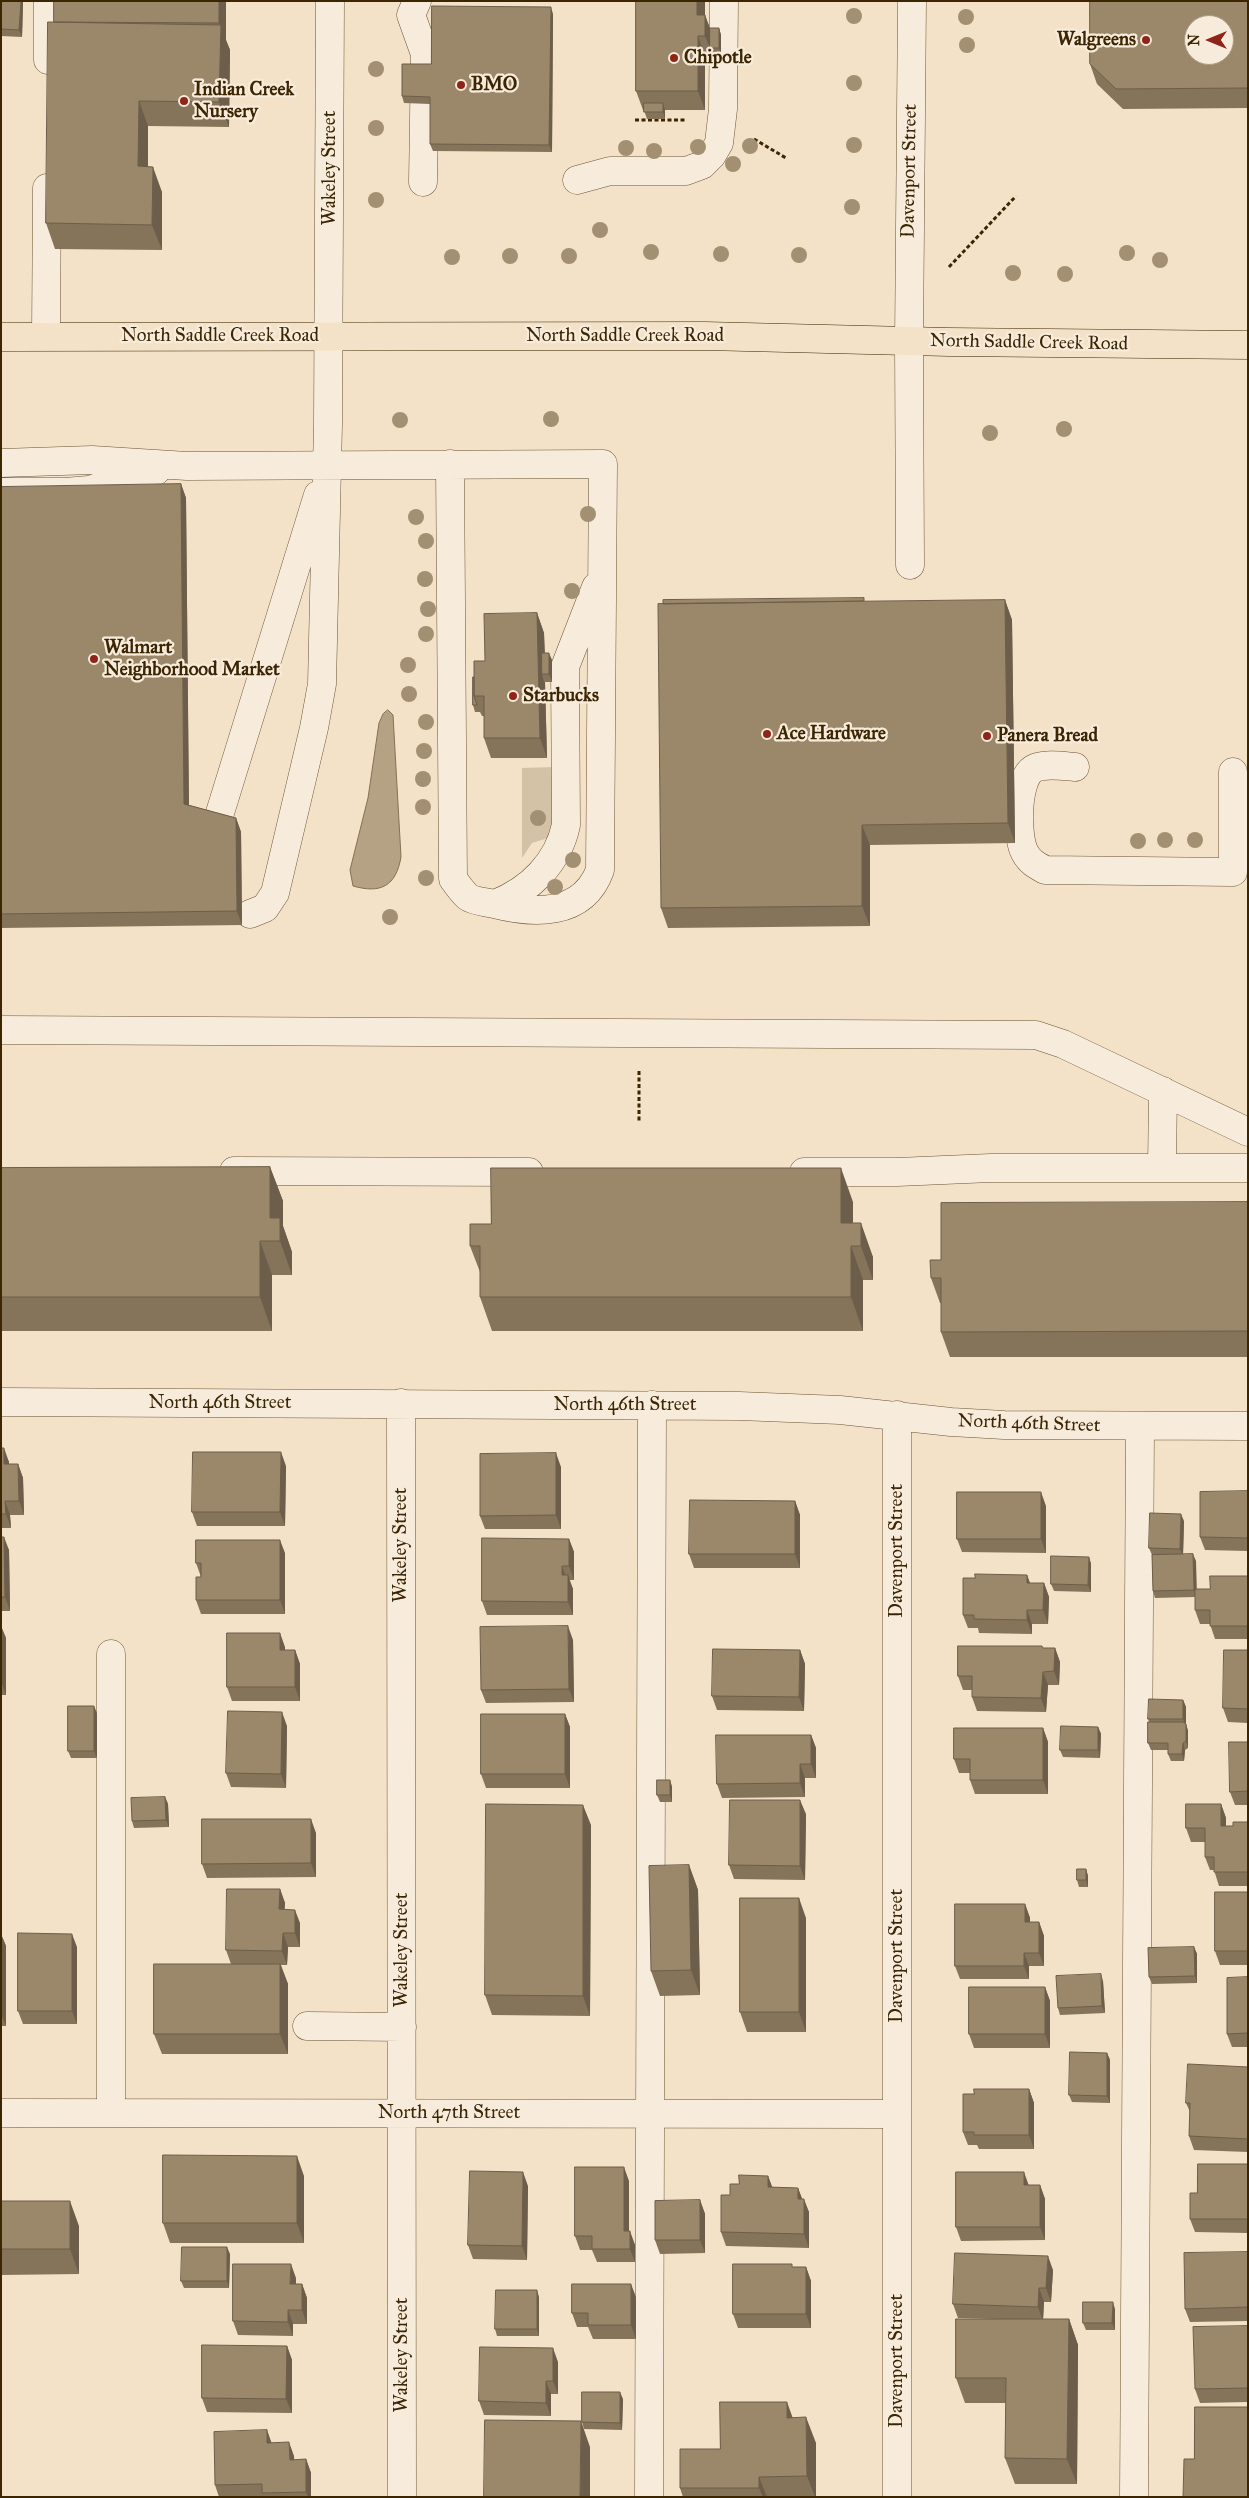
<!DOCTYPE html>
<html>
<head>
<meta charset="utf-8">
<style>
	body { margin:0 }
	#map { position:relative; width:1249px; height:2498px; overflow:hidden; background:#f3e2c7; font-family:"IM FELL Great Primer",serif }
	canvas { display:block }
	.frame { position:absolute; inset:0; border:2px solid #3c2503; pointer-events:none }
	.north { position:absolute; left:1184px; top:15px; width:50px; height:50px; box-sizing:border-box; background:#f7ecdb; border:1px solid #ac9c85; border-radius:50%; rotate:270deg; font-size:14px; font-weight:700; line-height:20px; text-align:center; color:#3c2503 }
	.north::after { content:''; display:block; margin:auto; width:18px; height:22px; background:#8f2418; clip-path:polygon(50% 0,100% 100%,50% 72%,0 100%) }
</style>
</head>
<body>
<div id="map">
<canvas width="1249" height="2498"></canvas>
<div class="frame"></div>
<div class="north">N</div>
</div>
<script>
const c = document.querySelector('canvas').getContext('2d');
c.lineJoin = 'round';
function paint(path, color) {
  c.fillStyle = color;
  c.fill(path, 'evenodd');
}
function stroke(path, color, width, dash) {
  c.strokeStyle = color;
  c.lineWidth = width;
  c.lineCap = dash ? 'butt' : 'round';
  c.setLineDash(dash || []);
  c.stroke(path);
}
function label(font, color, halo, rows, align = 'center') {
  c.font = font + ' "IM FELL Great Primer",serif';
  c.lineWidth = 4.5;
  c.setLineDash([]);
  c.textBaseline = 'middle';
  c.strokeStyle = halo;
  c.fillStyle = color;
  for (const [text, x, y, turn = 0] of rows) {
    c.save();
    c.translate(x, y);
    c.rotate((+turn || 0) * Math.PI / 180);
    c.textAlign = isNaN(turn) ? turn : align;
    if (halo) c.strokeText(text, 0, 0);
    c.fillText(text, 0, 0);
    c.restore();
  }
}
paint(new Path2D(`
	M555,767V827L548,838L532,843L522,858V768Z`), '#d4c2a6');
const water = new Path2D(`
	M388,710L393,715L401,857C396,886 381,894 353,886L350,870L368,798L379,723L383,714Z`);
paint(water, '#b5a284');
stroke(water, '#857050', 1);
const minor = new Path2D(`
	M417,1L411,15L425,54L423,182
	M48,60V1
	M577,180L610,171H686L702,165L712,155L719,143L723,109L724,1
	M46,336L47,188
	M1,463L92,460L187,466L603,464L600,870C583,917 533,914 494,904C486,902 473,901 468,897C462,892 457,884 453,879L450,464
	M1,492H65L89,490L156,471
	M910,565L909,341L912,1
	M1075,767C1064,766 1043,763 1033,769C1016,780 1016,837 1025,853C1030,862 1036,865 1045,870L1233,872V772
	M219,816L318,495
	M495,904C530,890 558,863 566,825L565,667L596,587
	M250,914L265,908L275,893L314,728L322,684L328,424L330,1
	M1,1030L1036,1035L1063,1044L1248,1132
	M1162,1168L1163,1091
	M234,1171L529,1172
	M804,1172H897L991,1168H1248
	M1,1402L739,1406L840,1410L951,1422L1004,1425L1248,1426
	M401,1403L402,2497
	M897,1415V2497
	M111,1654V2113
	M307,2026L402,2027
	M1,2113L897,2114
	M649,2497L652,1405
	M1134,2497L1140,1427`);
const major = new Path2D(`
	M1,337L705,336L949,342L1248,345`);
stroke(minor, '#6a5434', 29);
stroke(major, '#3c2503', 29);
stroke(new Path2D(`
	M635,120H687
	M754,139L786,158
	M949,267L1016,196
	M639,1071V1122`), '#3c2503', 3, [4, 2.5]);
stroke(minor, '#f7ecdb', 28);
stroke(major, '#f3e2c7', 28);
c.fillStyle = '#a39072';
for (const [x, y] of [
	[854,16],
	[966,17],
	[967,45],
	[376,69],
	[854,83],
	[376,128],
	[854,145],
	[750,146],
	[698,147],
	[626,148],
	[654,151],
	[733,164],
	[376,200],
	[852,207],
	[600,230],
	[651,252],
	[1127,253],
	[721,254],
	[799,255],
	[510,256],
	[569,256],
	[452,257],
	[1160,260],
	[1013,273],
	[1065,274],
	[551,419],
	[400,420],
	[1064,429],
	[990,433],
	[588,514],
	[416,517],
	[426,541],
	[425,579],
	[572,591],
	[428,609],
	[426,634],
	[408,665],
	[409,694],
	[426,722],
	[424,751],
	[423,779],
	[423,807],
	[538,818],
	[1165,840],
	[1195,840],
	[1138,841],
	[573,860],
	[426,878],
	[555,887],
	[390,917]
]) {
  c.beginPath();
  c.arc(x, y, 8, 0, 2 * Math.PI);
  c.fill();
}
paint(new Path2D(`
	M1,1H23V3L22,37L1,36Z
	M226,1V40L230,50L229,127L148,126V167L162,192V250L55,249L46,223L54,22Z
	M705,1V15L710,28H719L721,35V56H705V110H665V119H647L644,110H643L636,91Z
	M1248,1V108L1123,109L1097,84L1090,64Z
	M553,14L552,152L433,151L430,144V104L404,103L402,96L431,64Z
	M181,484L186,498L189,805L236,818L241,832L242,925L1,928V487Z
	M1005,600L1012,620L1015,843L870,845V926L668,928L661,908L663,604Z
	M537,613L544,633L545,653L552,660V682H545L547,758H491L484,738V716H482L480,712H475L473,705L474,677L485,661Z
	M270,1167L283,1201V1226L292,1252V1275H272V1331H1V1168Z
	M853,1202V1223L873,1257V1280H863V1331H492L480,1297V1272L470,1246L491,1224Z
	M1248,1202V1357H950L941,1332V1303H940L931,1278L941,1260Z
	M1,1448L9,1462V1464H18L23,1478L24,1515H10L11,1528H1Z
	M286,1466L285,1526H197L192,1512Z
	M561,1467V1529H485L480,1516Z
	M1248,1491V1551L1205,1550L1200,1537Z
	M795,1501L800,1515V1568H694L689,1554Z
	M1046,1506V1553L962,1552L957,1539Z
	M1184,1521L1183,1554L1196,1561V1589H1210L1248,1576V1639H1215L1210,1624H1200L1195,1610V1597L1155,1598L1153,1591L1152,1555L1149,1548Z
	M1,1537L9,1550L10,1611H1Z
	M569,1539L574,1552V1580H569L573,1589V1615H487L482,1601Z
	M285,1553V1614H201L196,1600L201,1577L196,1563Z
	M1089,1557L1091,1564V1592L1054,1591L1051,1584Z
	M1027,1575L1030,1583H1044L1049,1597L1048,1624H1032V1634L979,1633L978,1628H968L963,1615L975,1578Z
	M1,1626L6,1638V1695H1Z
	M573,1640L574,1702L486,1703L481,1690Z
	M285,1647V1650H295L300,1664V1701H232L227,1687Z
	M1043,1648H1055L1060,1662L1059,1685H1048L1046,1712L977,1711L972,1697V1690H963L958,1676Z
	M800,1650L805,1664L804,1711L717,1710L712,1696Z
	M1248,1650V1723L1228,1722L1223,1708Z
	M1183,1700L1186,1707V1724L1188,1731V1748L1185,1750L1184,1761H1171L1168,1754V1750H1151L1148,1743L1149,1722L1148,1719Z
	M97,1713V1758H71L68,1751Z
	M565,1714L570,1727V1788H486L481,1774Z
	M287,1726L286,1788L231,1787L226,1773Z
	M1098,1727L1101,1734L1100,1758L1063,1757L1060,1750Z
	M1043,1728L1048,1742V1794H975L970,1780V1773H959L954,1759Z
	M811,1735L816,1748V1778H805V1797L722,1798L717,1784Z
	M1248,1742V1805H1235L1230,1792Z
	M670,1780L672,1787V1802H660L657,1795Z
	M165,1797L168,1804L169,1827L134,1828L132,1821Z
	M1221,1804L1226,1818V1826H1233L1248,1822V1886H1219L1214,1870H1210L1205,1857V1842H1191L1186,1828Z
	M806,1814L805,1880L734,1879L729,1865Z
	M591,1825L590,2016L492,2015L485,1995Z
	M316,1833V1877L207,1878L202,1864Z
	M689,1865L698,1890L700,1995L660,1996L651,1971Z
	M1086,1869L1088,1876V1887H1079L1077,1880Z
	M280,1889L285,1903L284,1909L300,1923V1947H288L287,1965H281L288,1984V2054H162L154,2034L231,1964L226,1950Z
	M1248,1892V1965H1220L1215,1951Z
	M1025,1904L1030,1918V1922H1039L1044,1936V1966H1029V1979H960L955,1966Z
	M806,1918V2032H747L740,2012Z
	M1,1934L6,1946V2026H1Z
	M77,1947V2024H23L18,2011Z
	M1194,1947L1197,1954V1983L1152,1984L1149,1977Z
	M1248,1977V2047H1232L1227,2034Z
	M1103,1981L1105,2013L1060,2015L1058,2008Z
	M1045,1987L1050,2001V2048H974L969,2034Z
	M1107,2053L1110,2060V2103L1072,2102L1069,2095Z
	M1248,2067V2152L1194,2150L1189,2136L1190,2112L1186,2103Z
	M1029,2089L1034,2103V2149H979L977,2145H968L963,2132L974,2094Z
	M1248,2164V2233L1195,2232L1190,2219L1197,2193Z
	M304,2176V2243H170L163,2223Z
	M768,2176L772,2187L798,2188L802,2199L809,2212V2248L726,2246L721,2232L730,2195L739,2184Z
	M629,2181V2231L635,2245V2262H597L592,2250H580L575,2236Z
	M1029,2185H1040L1045,2199V2240L961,2241L956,2227Z
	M528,2186L527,2260L473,2259L468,2245Z
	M700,2200L705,2214V2253L660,2254L655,2240Z
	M1,2201L79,2226V2274L1,2275Z
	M1248,2252V2321L1190,2322L1185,2309Z
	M230,2254L229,2288H184L181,2281Z
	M793,2267H806L811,2281V2328H738L733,2314Z
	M1053,2270L1051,2302H1044L1043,2319H1069L1078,2345L1077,2484H1015L1005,2458L1006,2403H965L956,2378L995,2319L958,2318L953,2304Z
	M296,2278V2284H302L307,2298V2324H293V2336L238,2335L233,2321Z
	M539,2297V2336H497L495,2329Z
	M636,2297V2339H593L588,2327H577L572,2313Z
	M1115,2309V2330H1086L1083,2323Z
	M1248,2326V2402L1200,2403L1195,2389Z
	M287,2346L292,2360V2413L207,2412L202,2398Z
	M558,2362V2394H551V2416L484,2415L479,2401Z
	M623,2399L622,2430L584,2429L582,2422Z
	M792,2418L816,2443V2497H683L680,2488L720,2449Z
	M267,2430L271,2443L294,2456V2460L306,2459L311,2473V2497H219L215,2485Z`), '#85745a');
paint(new Path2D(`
	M21,1H23V3L22,37L19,30Z
	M219,1H226V40L230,50L229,127L219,102L221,28L219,23Z
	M697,1H705V35L697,15Z
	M551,7L553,14L552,152L549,145Z
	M705,15L712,35L710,48L705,36Z
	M719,28L721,35V56L719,48Z
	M698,36L705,56V110L698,91Z
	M139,101L148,126V192L138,166Z
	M663,103L665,110V119L663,112Z
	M153,167L162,192V250L152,225Z
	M181,484L186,498L189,818L184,804Z
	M1005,600L1012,620L1015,843L1008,823Z
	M537,613L544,633L545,674H542L544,682H545L547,758L540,738Z
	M549,653L552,660V682L549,674Z
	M236,818L241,832L242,925L237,911Z
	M862,825L870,845V926L862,906Z
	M270,1167L283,1201V1226L292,1252V1275L280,1241L270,1218Z
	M841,1168L853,1202V1246H851L863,1280V1331L851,1297L841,1223Z
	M861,1223L873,1257V1280L861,1246Z
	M260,1241L272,1275V1331L260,1297Z
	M4,1448L9,1462V1478L4,1464Z
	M281,1452L286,1466L285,1526L280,1512Z
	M556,1453L561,1467V1529L556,1515Z
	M18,1464L23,1478L24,1515L19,1501Z
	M1041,1492L1046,1506V1553L1041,1539Z
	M5,1501L10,1515L11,1528L6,1514Z
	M795,1501L800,1515V1568L795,1554Z
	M1181,1514L1184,1521L1183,1556L1180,1549Z
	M4,1537L9,1550L10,1611L5,1597Z
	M569,1539L574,1552V1580L569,1566Z
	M280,1540L285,1553V1614L280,1600Z
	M1193,1554L1196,1561L1197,1597L1194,1590Z
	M1089,1557L1091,1564V1592L1088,1585Z
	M562,1566L567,1580L562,1575Z
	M568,1575L573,1589V1615L568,1602Z
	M1027,1575L1032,1589L1027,1583Z
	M1044,1583L1049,1597L1048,1624L1043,1610Z
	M1027,1610L1032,1624V1634L1027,1620Z
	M1,1626L6,1638V1695L1,1681Z
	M568,1626L573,1640L574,1702L569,1689Z
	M280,1633L285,1647V1664L280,1650Z
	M1055,1648L1060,1662L1059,1685L1054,1671Z
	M295,1650L300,1664V1701L295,1687Z
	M800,1650L805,1664L804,1711L799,1697Z
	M1043,1672L1048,1685L1046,1712L1041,1698Z
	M1183,1700L1186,1707V1724L1188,1731V1748L1186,1741V1726L1183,1719Z
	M94,1706L97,1713V1758L94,1751Z
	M282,1712L287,1726L286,1788L281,1774Z
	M565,1714L570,1727V1788L565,1774Z
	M1098,1727L1101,1734L1100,1758L1098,1750Z
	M1043,1728L1048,1742V1794L1043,1780Z
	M811,1735L816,1748V1778L811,1764Z
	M1183,1743L1185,1750L1184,1761L1182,1754Z
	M800,1764L805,1778V1797L800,1783Z
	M670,1780L672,1787V1802L670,1795Z
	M165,1797L168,1804L169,1827L166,1820Z
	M800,1800L806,1814L805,1880L800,1866Z
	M1221,1804L1226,1818V1840L1221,1826Z
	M583,1805L591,1825L590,2016L583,1996Z
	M311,1819L316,1833V1877L311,1863Z
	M689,1865L698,1890L700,1995L691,1970Z
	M1086,1869L1088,1876V1887L1086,1880Z
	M280,1889L285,1903L284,1923L279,1909Z
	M799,1898L806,1918V2032L799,2012Z
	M1025,1904L1030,1918V1936L1025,1922Z
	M295,1910L300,1923V1947L295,1933Z
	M1039,1922L1044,1936V1966L1039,1953Z
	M283,1933L288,1947L287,1965L282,1951Z
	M1,1934L6,1946V2026L1,2014Z
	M72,1934L77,1947V2024L72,2011Z
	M1194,1947L1197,1954V1983L1195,1976Z
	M1024,1953L1029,1966V1979L1024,1966Z
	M280,1964L288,1984V2054L280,2034Z
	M1101,1974L1103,1981L1105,2013L1102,2006Z
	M1045,1987L1050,2001V2048L1045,2034Z
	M1107,2053L1110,2060V2103L1107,2096Z
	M1029,2089L1034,2103V2149L1029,2135Z
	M297,2156L304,2176V2243L297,2223Z
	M624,2167L629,2181V2245L624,2231Z
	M523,2172L528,2186L527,2260L522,2246Z
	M1024,2172L1029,2186L1024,2185Z
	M768,2176L773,2189L768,2187Z
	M1040,2185L1045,2199V2240L1040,2227Z
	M798,2188L803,2201L798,2199Z
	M804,2199L809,2212V2248L804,2234Z
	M700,2200L705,2214V2253L700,2240Z
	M70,2201L79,2226V2274L70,2249Z
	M630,2231L635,2245V2262L630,2249Z
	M227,2247L230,2254L229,2288L227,2281Z
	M1048,2256L1053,2270L1051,2302L1046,2288Z
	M291,2264L296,2278L295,2297L290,2284Z
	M806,2267L811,2281V2328L806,2314Z
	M302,2284L307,2298V2324L302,2310Z
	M631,2284L636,2297V2339L631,2325Z
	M1039,2288L1044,2302L1043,2321L1038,2307Z
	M537,2290L539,2297V2336L537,2329Z
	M1113,2302L1115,2309V2330L1112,2323Z
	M288,2310L293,2324V2336L288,2322Z
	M1069,2319L1078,2345L1077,2484L1067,2459Z
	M287,2346L292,2360V2413L286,2399Z
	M553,2348L558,2362V2394L553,2381Z
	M546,2381L551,2394V2416L546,2403Z
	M620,2392L623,2399L622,2430L620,2423Z
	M787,2402L796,2427L787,2418Z
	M806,2417L816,2443V2497H815L807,2476Z
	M581,2421L590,2447V2497H580Z
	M267,2430L272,2444L267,2443Z
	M289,2442L294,2456L295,2473L290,2460Z
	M306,2459L311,2473V2497H308L306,2492Z
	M759,2477L767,2497H763L759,2488Z`), '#6c5e4a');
const building = new Path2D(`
	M1,1H21L19,30L1,29Z
	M54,1H219V23L54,22Z
	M636,1H697V15H705V36H698V91H636Z
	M1090,1H1248V88L1116,89L1090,64ZM1194,25H1224V55H1194Z
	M432,6L551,7L549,145L430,144V97L402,96V64H431Z
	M48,22L221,25L219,102L139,101L138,166L153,167L152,225L46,223Z
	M710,28H719V48H710Z
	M644,103H663V112H644Z
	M181,484L184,804L236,818L237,911L1,914V487Z
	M864,598V601L663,604V600Z
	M1005,600L1008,823L862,825V906L661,908L658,604Z
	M537,613L540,738H484V696H474V661H485L484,614Z
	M542,653H549V674H542Z
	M473,677H474V696L477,705H473Z
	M270,1167V1218H280V1241H260V1297H1V1168Z
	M491,1168H841V1223H861V1246H851V1297H480V1246H470V1224H491Z
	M1248,1202V1331L941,1332V1278H931L930,1260H941V1203Z
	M1,1448H4V1464H18L19,1501H5L6,1514H1Z
	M193,1452H281L280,1512H192Z
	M556,1453V1515L480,1516V1454Z
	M1248,1491V1538L1200,1537V1492Z
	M957,1492H1041V1539H957Z
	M690,1500L795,1501V1554H689Z
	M1150,1513L1181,1514L1180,1549L1149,1548Z
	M1,1537H4L5,1597H1Z
	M482,1538L569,1539V1566H562V1575H568V1602L482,1601Z
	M196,1540H280V1600H196V1577H201V1563H196Z
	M1193,1554L1194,1590L1153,1591L1152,1555Z
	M1051,1556L1089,1557L1088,1585L1051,1584Z
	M975,1574L1027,1575V1583H1044L1043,1610H1027V1620L974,1619V1615H963V1578H975Z
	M1210,1576H1248V1626H1210V1610H1195V1589H1210Z
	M568,1626L569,1689L481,1690L480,1627Z
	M227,1633H280V1650H295V1687H227Z
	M958,1646H1042L1043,1648H1055L1054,1671L1043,1672L1041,1698L972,1697V1676H958Z
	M713,1649L800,1650L799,1697L712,1696Z
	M1224,1650H1248V1709L1223,1708Z
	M1149,1699L1183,1700V1719H1148Z
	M68,1706H94V1751H68Z
	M228,1711L282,1712L281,1774L226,1773Z
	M481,1714H565V1774H481Z
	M1148,1722H1183L1186,1724V1741L1183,1743L1182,1754H1168V1743H1148Z
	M1061,1726L1098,1727V1750H1060Z
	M954,1728H1043V1780H970V1759H954Z
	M716,1735H811V1764H800V1783L717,1784Z
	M1229,1742H1248V1791L1230,1792Z
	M657,1780H670V1795H657Z
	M165,1797L166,1820L132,1821L131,1798Z
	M730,1800H800V1866L729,1865Z
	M486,1804L583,1805V1996L485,1995Z
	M1186,1804H1221V1826H1233V1822H1248V1872H1214V1857H1205V1828H1186Z
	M202,1819H311V1863L202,1864Z
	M689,1865L691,1970L651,1971L649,1866Z
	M1077,1869H1086V1880H1077Z
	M227,1889H280L279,1909L295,1910V1933H283L282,1951L226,1950Z
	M1215,1892H1248V1951H1215Z
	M740,1898H799V2012H740Z
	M955,1904H1025V1922H1039V1953H1024V1966H955Z
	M18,1933L72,1934V2011H18Z
	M1194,1947L1195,1976L1149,1977L1148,1948Z
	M154,1964H280V2034H154Z
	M1101,1974L1102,2006L1058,2008L1056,1976Z
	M1248,1977V2033L1227,2034V1978Z
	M969,1987H1045V2034H969Z
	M1070,2052L1107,2053V2096L1069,2095Z
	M1188,2064L1248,2067V2139L1189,2136L1190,2103H1186Z
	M974,2089H1029V2135H974V2132H963V2094H974Z
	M163,2155L297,2156V2223H163Z
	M1198,2164H1248V2219H1190V2193H1197Z
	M575,2167H624V2231H630V2249H592V2236H575Z
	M470,2171L523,2172L522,2246L468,2245Z
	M956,2172H1024V2185H1040V2227H956Z
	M739,2175L768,2176V2187L798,2188V2199H804V2234L721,2232V2195H730V2184H739Z
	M700,2200V2240H655V2201Z
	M1,2201H70V2249H1Z
	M182,2247H227V2281H181Z
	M1248,2252V2307L1185,2309L1184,2253Z
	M955,2253L1048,2256L1046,2288H1039L1038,2307L953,2304Z
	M233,2264H291L290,2284H302V2310H288V2322L233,2321Z
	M733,2264H792V2267H806V2314H733Z
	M572,2284H631V2325H588V2313H572Z
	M496,2290H537V2329H495Z
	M1083,2302H1113L1112,2323H1083Z
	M956,2319H1069L1067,2459L1005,2458L1006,2378H956Z
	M1248,2326V2388L1195,2389L1193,2327Z
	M202,2345L287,2346L286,2399L202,2398Z
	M480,2347L553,2348V2381H546V2403L479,2401Z
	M582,2392H620V2423L582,2422Z
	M720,2402H787V2418L806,2417L807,2476L759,2477V2488H680V2449H720Z
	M1195,2407H1248V2497H1183L1184,2459H1194Z
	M485,2420L581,2421L580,2497H484Z
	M267,2430V2443L289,2442L290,2460L306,2459V2492L262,2493V2484L215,2485L214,2432Z`);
paint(building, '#9b8769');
stroke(building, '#6c5e4a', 1);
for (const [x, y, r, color] of [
	[1146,40,5,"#8f2418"],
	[674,58,5,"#8f2418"],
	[461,85,5,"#8f2418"],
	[184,101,5,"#8f2418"],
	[94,659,5,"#8f2418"],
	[513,696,5,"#8f2418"],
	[767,734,5,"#8f2418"],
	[987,736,5,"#8f2418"]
]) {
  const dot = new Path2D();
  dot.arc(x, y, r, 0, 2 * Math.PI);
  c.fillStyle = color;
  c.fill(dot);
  stroke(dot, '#f7ecdb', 2);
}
label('bold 19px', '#3c2503', '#f7ecdb', [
	["Walgreens",1136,40,"right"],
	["Chipotle",684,58],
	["BMO",471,85],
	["Indian Creek",194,90],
	["Nursery",194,112],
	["Walmart",104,648],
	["Neighborhood Market",104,670],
	["Starbucks",523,696],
	["Ace Hardware",777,734],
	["Panera Bread",997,736]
], 'left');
label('19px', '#3c2503', '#f7ecdb', [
	["Wakeley Street",330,168,-90],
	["Davenport Street",910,171,-89],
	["North Saddle Creek Road",220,336],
	["North Saddle Creek Road",625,336],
	["North Saddle Creek Road",1029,343,1],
	["North 46th Street",220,1403],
	["North 46th Street",625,1405],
	["North 46th Street",1029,1424,2],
	["Wakeley Street",401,1545,-90],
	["Davenport Street",897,1551,-90],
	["Wakeley Street",402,1950,-90],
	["Davenport Street",897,1956,-90],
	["North 47th Street",449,2113],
	["Wakeley Street",402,2355,-90],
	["Davenport Street",897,2361,-90]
]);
</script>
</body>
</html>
